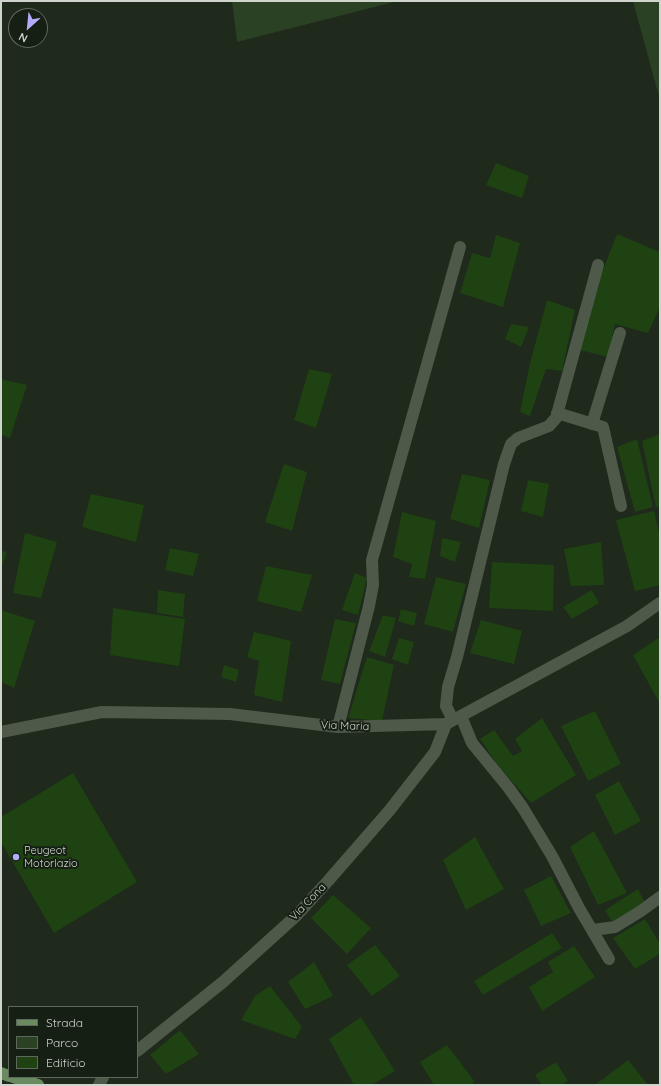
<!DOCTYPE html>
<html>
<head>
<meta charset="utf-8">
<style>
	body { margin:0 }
	#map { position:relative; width:661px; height:1086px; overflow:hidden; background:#1f291c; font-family:Quicksand,sans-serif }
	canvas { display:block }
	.frame { position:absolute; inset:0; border:2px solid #cfd5cd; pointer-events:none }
	.legend { position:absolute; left:8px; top:1006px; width:130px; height:72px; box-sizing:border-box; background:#151f13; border:1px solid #5f685d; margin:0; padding:5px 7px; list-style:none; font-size:12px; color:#cfd5cd }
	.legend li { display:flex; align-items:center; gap:8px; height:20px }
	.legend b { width:20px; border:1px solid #5f685d }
	.north { position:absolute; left:8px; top:8px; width:40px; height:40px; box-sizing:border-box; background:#151f13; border:1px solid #5f685d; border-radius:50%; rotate:207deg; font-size:11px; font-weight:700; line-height:16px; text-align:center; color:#cfd5cd }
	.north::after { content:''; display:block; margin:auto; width:14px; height:18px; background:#b5acf9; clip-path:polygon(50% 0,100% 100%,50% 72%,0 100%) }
</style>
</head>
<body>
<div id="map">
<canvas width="661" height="1086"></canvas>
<div class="frame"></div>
<ul class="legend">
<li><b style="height:5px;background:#6a8b60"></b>Strada</li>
<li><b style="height:11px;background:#2a4123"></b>Parco</li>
<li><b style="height:11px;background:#1e4212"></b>Edificio</li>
</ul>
<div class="north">N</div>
</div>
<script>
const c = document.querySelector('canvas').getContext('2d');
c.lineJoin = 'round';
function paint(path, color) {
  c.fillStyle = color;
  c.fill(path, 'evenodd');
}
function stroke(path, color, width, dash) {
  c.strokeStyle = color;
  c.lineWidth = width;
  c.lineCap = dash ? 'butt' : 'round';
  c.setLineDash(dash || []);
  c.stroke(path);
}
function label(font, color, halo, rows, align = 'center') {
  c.font = font + ' Quicksand,sans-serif';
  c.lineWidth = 4;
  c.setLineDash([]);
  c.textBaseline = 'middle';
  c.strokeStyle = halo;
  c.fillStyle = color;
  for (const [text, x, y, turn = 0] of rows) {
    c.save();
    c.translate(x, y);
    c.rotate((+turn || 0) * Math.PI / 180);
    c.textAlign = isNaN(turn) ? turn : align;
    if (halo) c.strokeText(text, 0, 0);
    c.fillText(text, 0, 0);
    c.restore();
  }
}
paint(new Path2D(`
	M232,1H398L237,42Z
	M633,1H660V94L658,93Z`), '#2a4123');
paint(new Path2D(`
	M496,163L529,176L522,198L486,185Z
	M617,234L660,252V307L648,333L615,324L608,357L580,350L599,280Z
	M496,235L520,243L503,307L460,293L472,253L490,258Z
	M547,300L575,310L562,371L546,369L530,416L520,412L530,363Z
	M511,324L529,327L521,347L505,339Z
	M309,369L332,374L316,428L294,420Z
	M1,379L27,385L10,438L1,435Z
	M660,434V506L656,508L642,441Z
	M637,439L653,507L635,512L617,447Z
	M284,464L307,472L292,531L265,522Z
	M462,474L490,480L479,528L450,519Z
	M528,480L549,484L543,517L521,511Z
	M91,494L144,505L136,542L82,527Z
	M654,511L660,536V585L635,591L616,520Z
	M402,512L436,521L425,579L409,577L412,564L393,557Z
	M25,533L57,542L41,598L13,593Z
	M442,538L461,542L455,562L440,556Z
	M601,542L604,585L571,586L564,549Z
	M170,548L199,554L193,576L165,570Z
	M1,550L7,553L1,568Z
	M492,562L554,565L553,611L489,608Z
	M266,566L312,575L301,612L257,601Z
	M355,573L367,578L358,615L342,610Z
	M436,577L466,584L453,632L424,624Z
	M158,590L185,594L183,617L157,613Z
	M592,590L599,603L572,619L563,607Z
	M113,608L185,619L179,666L110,655Z
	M401,609L417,613L414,626L398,621Z
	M1,610L35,621L14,688L1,682Z
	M383,615L396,618L385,657L369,651Z
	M335,619L356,623L340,684L321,680Z
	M481,620L522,631L514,664L470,653Z
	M254,632L291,641L282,702L254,695L259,661L247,657Z
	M660,637V704L633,655Z
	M399,638L414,642L408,665L392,659Z
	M367,657L394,665L382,721L348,718Z
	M224,665L239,670L236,682L221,677Z
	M595,711L621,764L588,781L561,726Z
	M542,718L576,775L531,803L497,764L480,739L494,730L513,756L522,751L515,739Z
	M73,773L137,882L54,933L1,842V817Z
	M619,781L641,821L615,835L595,795Z
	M594,831L627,893L598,905L570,847Z
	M475,837L504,889L466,910L443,860Z
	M551,876L571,913L541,926L524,890Z
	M638,889L645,903L612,922L605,910Z
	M333,895L371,928L347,954L311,918Z
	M645,919L660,944V954L635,969L613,938Z
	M552,933L562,948L483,995L474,981Z
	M375,945L400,976L372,996L347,965Z
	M574,946L595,977L542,1011L529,987L553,972L548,962Z
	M314,962L333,996L305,1009L288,982Z
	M270,986L302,1027L295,1039L241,1020L255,996Z
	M361,1017L395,1071L372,1085H354L329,1039Z
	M180,1030L199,1054L166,1074L150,1055Z
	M447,1045L475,1082L470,1085H434L420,1062Z
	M628,1060L648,1085H595Z
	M556,1062L568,1081L562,1085H542L535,1075Z`), '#1e4212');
stroke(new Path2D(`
	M557,413L603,427L621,506
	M592,424L620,333
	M461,716L472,743L508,787L523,808L552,856L579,908L609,959
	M453,720L446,706L448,687L457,657L504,464L511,444L518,438L549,426L556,418L598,265
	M338,727L369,606L373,585L372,560L460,247
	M1,732L102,712L230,714L338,727L446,724L627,626L660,603
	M593,930L615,927L641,911L660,897
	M137,1051L223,982L297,915L328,881L389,811L435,752L446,724
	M99,1085L103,1077`), '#4e594a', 12);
stroke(new Path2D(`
	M1,1073L9,1076
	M13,1077L38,1085`), '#6a8b60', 12);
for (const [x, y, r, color] of [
	[16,857,4,"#b5acf9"]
]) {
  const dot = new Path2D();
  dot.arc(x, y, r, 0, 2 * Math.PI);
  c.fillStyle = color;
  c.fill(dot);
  stroke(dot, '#151f13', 1.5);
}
label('11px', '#cfd5cd', '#151f13', [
	["Via Maria",345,726,2],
	["Via Cona",308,902,-46]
]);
label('11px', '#cfd5cd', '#151f13', [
	["Peugeot",24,851],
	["Motorlazio",24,864]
], 'left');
</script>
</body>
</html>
